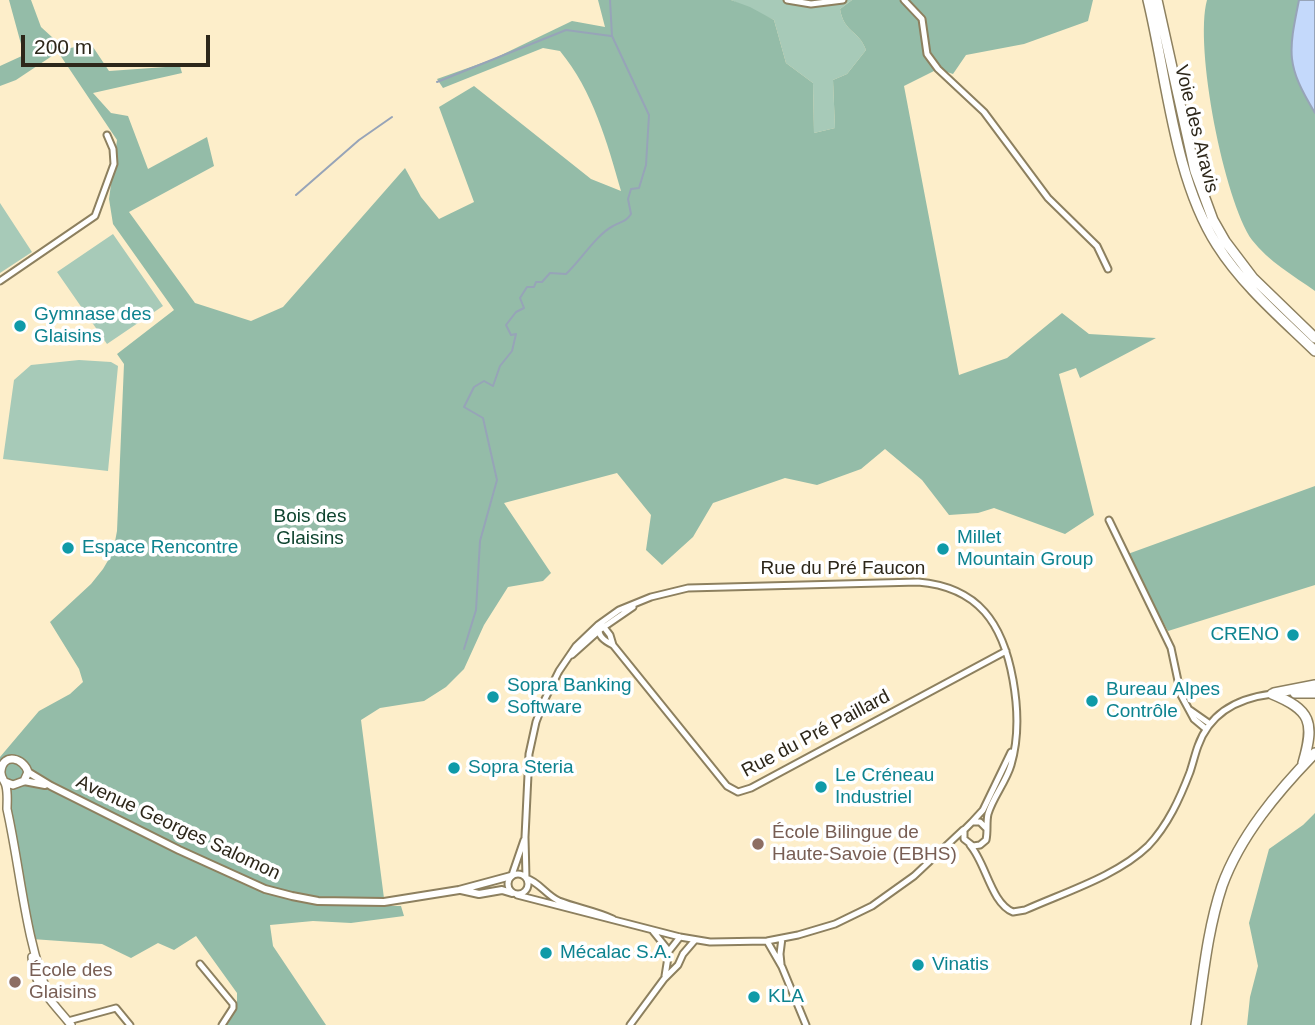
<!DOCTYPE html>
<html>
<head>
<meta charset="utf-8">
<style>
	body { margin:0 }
	#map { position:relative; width:1315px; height:1025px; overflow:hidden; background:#fdeeca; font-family:Arial,sans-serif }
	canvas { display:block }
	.scale { position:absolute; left:21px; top:35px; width:189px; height:32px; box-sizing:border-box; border:4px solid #2d271a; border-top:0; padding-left:9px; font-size:21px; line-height:24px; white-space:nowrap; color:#2d271a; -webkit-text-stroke:5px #fff; paint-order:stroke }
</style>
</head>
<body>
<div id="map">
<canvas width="1315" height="1025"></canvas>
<div class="scale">200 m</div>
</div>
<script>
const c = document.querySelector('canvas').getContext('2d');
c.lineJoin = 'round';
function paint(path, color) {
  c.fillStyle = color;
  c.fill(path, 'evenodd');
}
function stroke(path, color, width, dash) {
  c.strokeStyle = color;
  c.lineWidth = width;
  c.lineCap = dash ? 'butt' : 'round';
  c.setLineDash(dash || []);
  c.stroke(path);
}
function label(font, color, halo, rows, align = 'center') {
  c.font = font + ' Arial,sans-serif';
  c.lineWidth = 7;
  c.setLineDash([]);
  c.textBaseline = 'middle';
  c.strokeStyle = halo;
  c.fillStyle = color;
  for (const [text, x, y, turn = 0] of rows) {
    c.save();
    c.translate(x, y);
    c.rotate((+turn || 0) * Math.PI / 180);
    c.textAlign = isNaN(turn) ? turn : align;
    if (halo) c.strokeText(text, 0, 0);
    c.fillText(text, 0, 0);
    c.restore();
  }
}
paint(new Path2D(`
	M731,0H852L840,9C844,33 859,30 866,50L847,74L833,80L835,128L814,133L813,83L786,63L774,20Z
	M0,203L32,252L0,273Z
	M113,234L163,306L107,344L57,272Z
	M79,360L111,362L118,366L108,471L3,459L14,380L31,365Z`), '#a7cab8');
paint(new Path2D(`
	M9,0H31L41,27L65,49L91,44L109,71L180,66L182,73L93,93L111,113L128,116L148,169L207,137L214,166L129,212L195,303L251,321L283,307L405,168L421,197L439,219L474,202L439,107L474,86L591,179L621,191C607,142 593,91 560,51L543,48L443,88L437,79L493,59L572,21L605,27L598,0H731L750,7L774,20L786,63L813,83L814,133L835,128L833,80L847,74L866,50C859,30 844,33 840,9L852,0H1093L1088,21L1024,44L966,55L953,74L938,69L904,86L959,375L1007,358L1062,313L1089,334L1156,338L1080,378L1076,368L1059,374L1094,515L1065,534L994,508L978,513L949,515L922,480L885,449L861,469L817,485L785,478L713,503L693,537L662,565L646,550L651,515L617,473L504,503L551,573L543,581L508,587L484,625L464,669L446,687L424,701L380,708L361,720L385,906H401L404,916L351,923L313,921L270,925L273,946L326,1025H225L237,1007V993L196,936L174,950L158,943L131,958L102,944L32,939L0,769V757L39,711L70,694L83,682L79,669L50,622L91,584L103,569L113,552L117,531L124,364L117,354L174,310L113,224L109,199L117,140L58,52L16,80L0,86V66L24,55Z
	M1207,0H1315V291C1294,276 1268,261 1252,240C1224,200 1194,47 1207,0Z
	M1315,486V585L1168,631L1125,555Z
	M1315,813V1025H1247L1250,997L1258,966L1249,923L1269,849L1303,825Z`), '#94bca8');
const water = new Path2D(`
	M1299,0H1315V113C1286,65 1288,54 1299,0Z`);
paint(water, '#c4d9fb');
stroke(water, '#97a4b8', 2);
stroke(new Path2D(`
	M437,82L566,30L611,36
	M296,195L359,140L392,117
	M464,649L476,610L480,541L497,480L483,418L464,407L474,387L484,381L493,386L500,366L512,351L516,334L511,335L506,325L516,312L524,308L520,298L527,287H534L536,282H542L550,273L566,274C581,260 596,235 613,226C621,221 625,223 631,214L628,199L631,189L639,188L646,165L649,115L612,36L610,0`), '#97a4b8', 2);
const minor = new Path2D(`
	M787,0L811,4L843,0
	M904,0L922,19L927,54L938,69L984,112L1048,198L1097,246L1108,269
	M0,281L95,216L114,164L113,149L107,135
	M1109,520L1171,648L1181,695L1194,719L1206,729
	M598,625C598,636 603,640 613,645L727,786L738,792L751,788L1006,651
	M603,626L610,635L613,645
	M572,655L601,629L633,607
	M1190,710L1210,724
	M972,822L983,810L1011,752
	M970,845C986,863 991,903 1013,912L1025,910C1065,892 1117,876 1148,846C1168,825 1180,798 1190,772C1193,763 1195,754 1198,746C1210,712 1239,698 1272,694
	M508 884a10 10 0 1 1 20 0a10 10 0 1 1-20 0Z
	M512,875L524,840
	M517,895L680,937L710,942L767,941L798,935L835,924L872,906L914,876L963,830
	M613,919C596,911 577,908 559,901C546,895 539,882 526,878L525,837L529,754L536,722L544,701L559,671L576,646L598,625L619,610L651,597L688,588L918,582C979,587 1003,624 1013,680C1018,708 1019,738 1011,765C1006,782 993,797 988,814C986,823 988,831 986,840L980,845L973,846L964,839V830L972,822H980L986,828
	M652,930L669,951
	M767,941L782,967L806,1025
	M200,964L233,1004V1008L222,1025
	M781,964L780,954L782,938
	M665,976L669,951L680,937
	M68,1021L116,1008L130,1025
	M630,1025L664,979L678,965L683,954L695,940`);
const tertiary = new Path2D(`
	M28,772L51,786L179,850L265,889L292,896L318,901L384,902L459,890L511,876
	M24,781L45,785
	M461,890L479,894L502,890L512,893`);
const secondary = new Path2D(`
	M5,782L13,785L24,781L28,772C24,758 3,752 1,771C0,777 5,781 6,786C8,794 7,802 7,809C21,872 25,940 50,999
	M32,957C33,987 54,1003 71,1025`);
const trunk = new Path2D(`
	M1148,0C1167,78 1174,178 1217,245C1243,286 1281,318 1315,351
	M1157,0L1195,171L1213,220L1225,241L1253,278L1315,338
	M1274,693L1315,685
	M1295,693H1315
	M1272,694C1311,710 1315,722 1303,763
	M1196,1025C1203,979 1207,931 1222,886C1240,836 1278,791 1315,753`);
stroke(minor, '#8d805f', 9);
stroke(tertiary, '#8d805f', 10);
stroke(secondary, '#8d805f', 10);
stroke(trunk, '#8d805f', 12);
stroke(minor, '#fff', 5);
stroke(tertiary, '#fff', 6);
stroke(secondary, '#fff', 7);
stroke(trunk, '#fff', 9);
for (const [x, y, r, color] of [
	[20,326,7,"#0f9aa8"],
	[68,548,7,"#0f9aa8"],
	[943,549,7,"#0f9aa8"],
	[1293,635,7,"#0f9aa8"],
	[493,697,7,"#0f9aa8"],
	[1092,701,7,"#0f9aa8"],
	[454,768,7,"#0f9aa8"],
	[821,787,7,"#0f9aa8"],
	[758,844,7,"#8d6e63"],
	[546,953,7,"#0f9aa8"],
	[918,965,7,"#0f9aa8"],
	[15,982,7,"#8d6e63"],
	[754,997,7,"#0f9aa8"]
]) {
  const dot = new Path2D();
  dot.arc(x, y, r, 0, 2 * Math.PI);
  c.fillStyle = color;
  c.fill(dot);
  stroke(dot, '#fff', 2.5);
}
label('19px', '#2d271a', '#fff', [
	["Voie des Aravis",1196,129,76],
	["Rue du Pré Faucon",843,569],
	["Rue du Pré Paillard",816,734,-28],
	["Avenue Georges Salomon",178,828,25]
]);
label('19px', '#0d838f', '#fff', [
	["Gymnase des",34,315],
	["Glaisins",34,337],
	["Millet",957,538],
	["Mountain Group",957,560],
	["Espace Rencontre",82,548],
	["CRENO",1279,635,"right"],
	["Sopra Banking",507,686],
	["Software",507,708],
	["Bureau Alpes",1106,690],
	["Contrôle",1106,712],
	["Sopra Steria",468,768],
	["Le Créneau",835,776],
	["Industriel",835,798],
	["Mécalac S.A.",560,953],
	["Vinatis",932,965],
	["KLA",768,997]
], 'left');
label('19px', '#0f442f', '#fff', [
	["Bois des",310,517],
	["Glaisins",310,539]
]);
label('19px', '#785e54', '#fff', [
	["École Bilingue de",772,833],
	["Haute-Savoie (EBHS)",772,855],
	["École des",29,971],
	["Glaisins",29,993]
], 'left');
</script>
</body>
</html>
